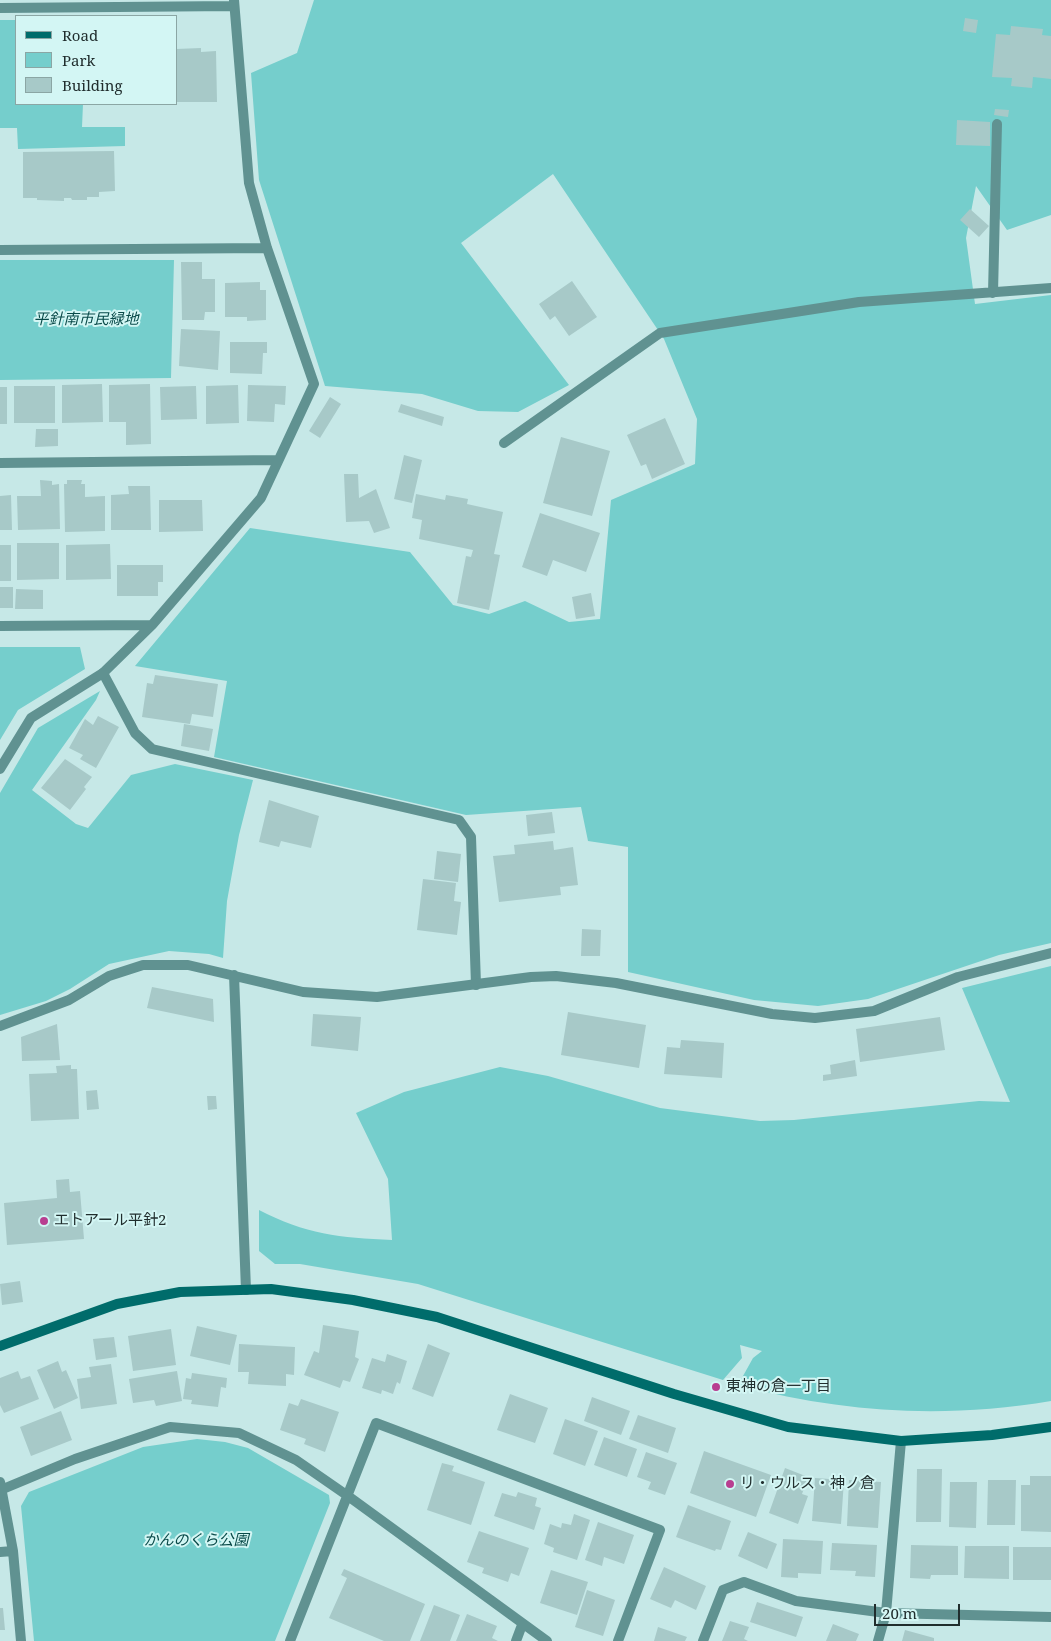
<!DOCTYPE html>
<html>
<head>
<meta charset="utf-8">
<style>
	body { margin:0 }
	#map { position:relative; width:1051px; height:1641px; overflow:hidden; background:#c6e8e7; font-family:"Noto Serif",serif }
	canvas { display:block }
	.legend { position:absolute; left:15px; top:15px; width:162px; height:90px; box-sizing:border-box; background:#d3f6f4; border:1px solid #8ba6a4; margin:0; padding:6px 9px; list-style:none; font-size:15px; color:#202d2d }
	.legend li { display:flex; align-items:center; gap:10px; height:25px }
	.legend b { width:25px; border:1px solid #8ba6a4 }
	.scale { position:absolute; left:874px; top:1604px; width:86px; height:22px; box-sizing:border-box; border:2px solid #202d2d; border-top:0; padding-left:6px; font-size:15px; line-height:18px; white-space:nowrap; color:#202d2d; -webkit-text-stroke:4px #d3f6f4; paint-order:stroke }
</style>
</head>
<body>
<div id="map">
<canvas width="1051" height="1641"></canvas>
<ul class="legend">
<li><b style="height:6px;background:#006c6b"></b>Road</li>
<li><b style="height:14px;background:#75cecc"></b>Park</li>
<li><b style="height:14px;background:#a7c9c8"></b>Building</li>
</ul>
<div class="scale">20 m</div>
</div>
<script>
const c = document.querySelector('canvas').getContext('2d');
c.lineJoin = 'round';
function paint(path, color) {
  c.fillStyle = color;
  c.fill(path, 'evenodd');
}
function stroke(path, color, width, dash) {
  c.strokeStyle = color;
  c.lineWidth = width;
  c.lineCap = dash ? 'butt' : 'round';
  c.setLineDash(dash || []);
  c.stroke(path);
}
function label(font, color, halo, rows, align = 'center') {
  c.font = font + ' "Noto Serif","Noto Sans JP",serif';
  c.lineWidth = 4;
  c.setLineDash([]);
  c.textBaseline = 'middle';
  c.strokeStyle = halo;
  c.fillStyle = color;
  for (const [text, x, y, turn = 0] of rows) {
    c.save();
    c.translate(x, y);
    c.rotate((+turn || 0) * Math.PI / 180);
    c.textAlign = isNaN(turn) ? turn : align;
    if (halo) c.strokeText(text, 0, 0);
    c.fillText(text, 0, 0);
    c.restore();
  }
}
paint(new Path2D(`
	M314,0H1051V215L1007,230L976,186L966,238L975,304L1051,295V943L999,955L868,999L818,1006L754,1000L628,972V847L588,841L581,807L466,815L214,757L227,681L135,666L250,528L410,552L453,605L489,614L525,601L569,622L600,619L611,500L695,464L697,419L664,339L553,174L461,243L569,385L518,412L478,411L422,394L325,386L259,180L251,73L297,53Z
	M0,20H16V104H83L82,127H125V146L18,149L17,128H0Z
	M0,260H174L171,378L0,380Z
	M0,647H80L85,669L18,710L0,740Z
	M100,691L96,700L32,790L76,824L88,828L131,775L175,764L253,780L239,835L227,901L223,958L209,954L169,951L109,964L70,989L46,1001L0,1015V793L38,728Z
	M1051,966V1401C943,1419 844,1413 738,1385L753,1358L762,1351L740,1345L742,1358L723,1380L418,1284L300,1264H275L259,1251V1210C305,1234 340,1238 392,1240L388,1179L356,1113L404,1092L500,1067L548,1076L660,1108L760,1121L794,1120L979,1101L1010,1102L962,988Z
	M197,1439L225,1442L248,1448L329,1495L330,1503L275,1641H34L21,1506L29,1492L143,1447Z`), '#75cecc');
paint(new Path2D(`
	M965,18L978,20L976,33L963,31Z
	M1011,26L1043,29L1042,35L1051,36V79L1033,77L1032,88L1011,86L1012,78L992,77L996,34L1010,35Z
	M201,48V52L216,51L217,102H176V49Z
	M995,109L1009,110L1008,117L994,115Z
	M957,120L990,122V146L956,145Z
	M114,151L115,191L99,192V197H87V200H72L71,198H64V201L37,200V198H23V152Z
	M970,209L989,226L979,237L960,220Z
	M181,262H202V279H215V312H205L204,320H182Z
	M572,281L597,317L569,336L555,316L550,320L539,304Z
	M260,282V290H266V320L247,321V317H225V283Z
	M181,329L220,331L218,370L179,366Z
	M230,342H267V353H263L262,374L230,373Z
	M102,384L103,422L62,423V385Z
	M150,384L151,444L126,445V422H109V385Z
	M238,385L239,423L206,424V386Z
	M248,385L286,386L285,405L275,404L274,422L247,421Z
	M14,386H55V423H14Z
	M196,386L197,419L161,420L160,387Z
	M0,387H7V424H0Z
	M330,397L341,404L320,438L309,431Z
	M401,404L444,417L442,426L398,412Z
	M665,418L685,464L652,479L646,464L641,466L627,435Z
	M36,429H58V446L35,447Z
	M561,437L610,451L592,516L543,503Z
	M404,455L422,460L412,503L394,499Z
	M344,474H358L359,498L376,489L390,528L374,533L369,521L346,522Z
	M40,480L52,481V485L59,484L60,529L18,530L17,496H41Z
	M67,480H82L81,484H85V497L105,496V531L65,532L64,484H67Z
	M128,486H150L151,530H111V495L129,494Z
	M416,494L445,500L446,495L468,499L467,504L503,512L494,554L500,555L489,610L457,603L466,556L471,557L473,550L419,539L422,520L412,518Z
	M11,495L12,530H0V496Z
	M159,500H202L203,531L159,532Z
	M540,513L600,533L586,572L553,560L547,576L522,567Z
	M17,543H59V579L17,580Z
	M110,544L111,579L66,580V545Z
	M0,545H11V581H0Z
	M117,565H163V582H158V596H117Z
	M0,587H13V608H0Z
	M16,589L43,590V609H15Z
	M591,593L595,616L576,619L572,597Z
	M155,675L218,684L213,717L192,714L190,724L142,717L147,683L153,684Z
	M98,716L119,727L96,768L80,759L83,755L69,748L85,719L93,725Z
	M184,724L213,729L209,751L181,746Z
	M65,759L92,777L84,787L86,789L70,810L41,788Z
	M269,800L319,816L311,848L281,841L279,847L259,842Z
	M552,812L555,833L528,836L526,815Z
	M553,841L554,850L573,847L578,885L560,887L561,895L499,902L493,856L515,854L514,845Z
	M437,851L461,854L458,882L434,879Z
	M423,879L456,883L454,901L461,902L457,935L417,930Z
	M582,929L601,930L600,956H581Z
	M152,987L213,999L214,1022L147,1008Z
	M568,1012L646,1025L639,1068L561,1055Z
	M313,1014L361,1017L358,1051L311,1046Z
	M940,1017L945,1050L860,1062L856,1029Z
	M57,1024L60,1060L22,1061L21,1037Z
	M681,1040L724,1043L722,1078L664,1074L667,1047L680,1048Z
	M855,1060L857,1076L823,1081V1075L831,1074L830,1065Z
	M71,1065V1069H77L79,1119L31,1121L29,1074L57,1073L56,1066Z
	M97,1090L99,1109L87,1110L86,1091Z
	M207,1096H216L217,1109L208,1110Z
	M69,1179L70,1192L80,1191L84,1239L7,1245L4,1203L57,1198L56,1180Z
	M20,1281L23,1302L2,1305L0,1284Z
	M323,1325L359,1331L355,1357L359,1359L350,1382L343,1380L340,1388L304,1375L314,1351L319,1353Z
	M197,1326L237,1335L230,1365L190,1356Z
	M171,1329L176,1365L133,1371L128,1336Z
	M114,1337L117,1357L96,1360L93,1339Z
	M239,1344L295,1347L294,1375L286,1374V1386L248,1384L249,1372H238Z
	M428,1344L450,1353L433,1397L412,1389Z
	M387,1354L407,1361L400,1384L397,1382L393,1394L382,1390L381,1394L362,1388L372,1358L385,1362Z
	M58,1361L62,1372L66,1370L78,1398L54,1409L37,1370Z
	M111,1364L117,1404L81,1409L77,1379L91,1377L89,1367Z
	M18,1371L21,1379L30,1376L39,1399L4,1413L0,1405V1378Z
	M177,1371L182,1401L156,1406L154,1400L133,1403L129,1379Z
	M192,1373L227,1378L226,1388L221,1387L218,1407L191,1404L192,1400L183,1399L186,1378L191,1379Z
	M510,1394L548,1408L535,1443L497,1430Z
	M592,1397L630,1411L621,1435L584,1421Z
	M301,1399L339,1412L325,1452L304,1444L306,1439L280,1430L289,1403L298,1406Z
	M61,1411L72,1440L31,1456L20,1427Z
	M638,1415L676,1428L668,1453L629,1439Z
	M565,1419L598,1431L585,1466L553,1454Z
	M604,1437L637,1449L627,1477L594,1465Z
	M704,1451L771,1475L756,1517L690,1493Z
	M646,1452L677,1463L665,1495L648,1489L651,1482L637,1477Z
	M442,1463L454,1466L452,1471L485,1482L471,1525L427,1510Z
	M785,1468L808,1477L802,1494L808,1496L798,1524L769,1513Z
	M917,1469H942L941,1522H916Z
	M1030,1476H1051V1532L1021,1531V1485H1030Z
	M815,1478L844,1480L841,1524L812,1521Z
	M849,1480L881,1482L878,1528L847,1526Z
	M988,1480H1016L1015,1525H987Z
	M950,1482H977L976,1528L949,1527Z
	M518,1492L537,1498L535,1506L541,1508L534,1530L494,1516L502,1493L516,1497Z
	M688,1505L731,1521L721,1550L716,1549L715,1551L676,1537Z
	M574,1514L590,1520L577,1560L553,1552L554,1548L544,1544L550,1524L561,1528L562,1523L571,1525Z
	M598,1522L634,1535L624,1564L604,1557L602,1566L585,1560Z
	M479,1531L529,1548L519,1576L511,1573L508,1582L482,1573L484,1568L467,1562Z
	M748,1532L777,1544L767,1569L738,1556Z
	M783,1539L823,1541L821,1574L798,1573V1578L781,1577Z
	M832,1543L877,1545L875,1577L855,1576L856,1571L830,1570Z
	M911,1545L958,1546V1575H931L930,1579L910,1578Z
	M965,1546H1009V1579L964,1578Z
	M1013,1547H1051V1580H1013Z
	M664,1567L706,1586L696,1610L675,1600L671,1608L650,1599Z
	M344,1569L425,1604L410,1641H384L329,1618L347,1578L341,1575Z
	M551,1570L588,1582L577,1615L540,1603Z
	M587,1590L615,1600L603,1636L575,1627Z
	M757,1602L803,1617L796,1637L750,1622Z
	M434,1605L460,1615L450,1641H420Z
	M0,1608H3L5,1630H0Z
	M467,1614L497,1626L492,1638L498,1641H456Z
	M730,1621L749,1627L744,1639L748,1641H722Z
	M833,1624L859,1634L856,1641H826Z
	M658,1627L687,1637L685,1641H654Z
	M905,1630L934,1638V1641H902Z`), '#a7c9c8');
stroke(new Path2D(`
	M993,293L997,124
	M504,443L660,333L859,302L1051,288
	M103,673L135,733L152,749L459,820L471,837L476,985`), '#609291', 10);
stroke(new Path2D(`
	M0,8L234,6
	M0,250L267,248
	M0,463L277,460
	M0,626L152,625
	M0,769L31,718L103,673L152,625L261,498L314,384L267,248L249,183L234,0
	M234,975L246,1290
	M0,1026L69,1000L109,976L143,965H188L303,992L377,997L531,977L556,976L616,983L772,1014L815,1018L874,1011L958,977L1051,953
	M0,1482L13,1551L21,1641
	M3,1489L75,1459L170,1427L239,1433L296,1460L348,1496L547,1641
	M0,1552L13,1551
	M290,1641L376,1423L660,1530L618,1641
	M516,1641L522,1625
	M703,1641L723,1590L744,1582L796,1601L886,1613L1051,1617
	M878,1641L886,1613L901,1441`), '#609291', 10);
stroke(new Path2D(`
	M0,1346L117,1304L180,1292L271,1289L353,1300L437,1317L674,1394L788,1427L901,1441L992,1435L1051,1427`), '#006c6b', 10);
for (const [x, y, r, color] of [
	[44,1221,5,"#b83e90"],
	[716,1387,5,"#b83e90"],
	[730,1484,5,"#b83e90"]
]) {
  const dot = new Path2D();
  dot.arc(x, y, r, 0, 2 * Math.PI);
  c.fillStyle = color;
  c.fill(dot);
  stroke(dot, '#d3f6f4', 2);
}
label('italic 15px', '#094a49', '#d3f6f4', [
	["平針南市民緑地",86,320],
	["かんのくら公園",196,1541]
]);
label('15px', '#202d2d', '#d3f6f4', [
	["エトアール平針2",54,1221],
	["東神の倉一丁目",726,1387],
	["リ・ウルス・神ノ倉",740,1484]
], 'left');
</script>
</body>
</html>
